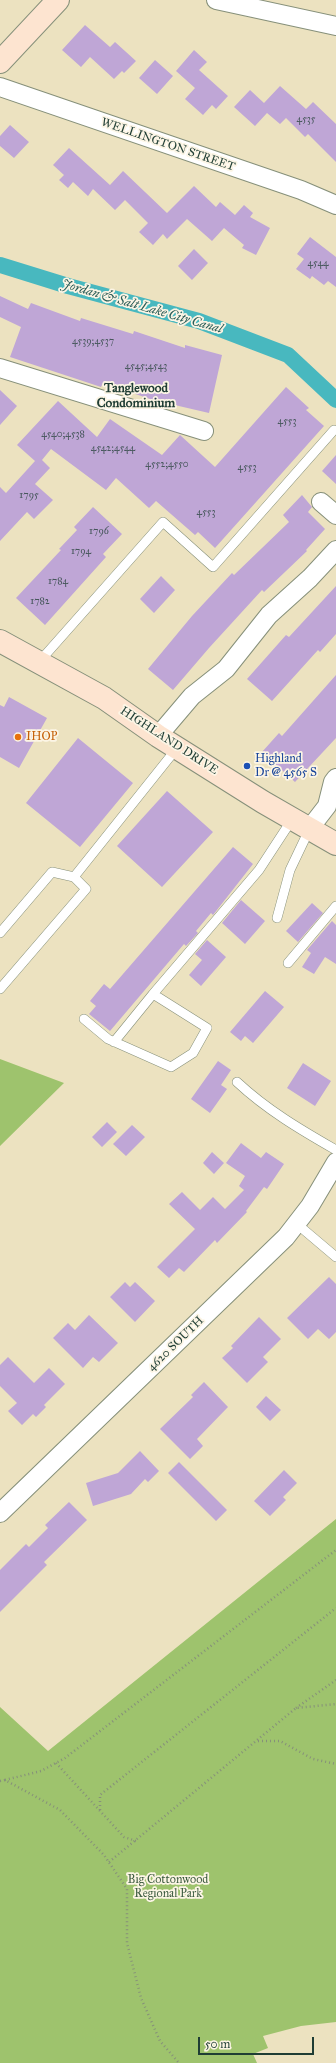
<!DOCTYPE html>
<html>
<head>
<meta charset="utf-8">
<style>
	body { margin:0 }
	#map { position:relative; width:336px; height:2063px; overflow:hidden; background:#ece2c0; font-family:"IM FELL Great Primer",serif }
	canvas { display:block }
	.scale { position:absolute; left:198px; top:2037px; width:116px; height:18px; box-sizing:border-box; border:2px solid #1f3d34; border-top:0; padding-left:5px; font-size:12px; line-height:14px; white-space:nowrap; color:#1f3d34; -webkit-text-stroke:3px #fcf5e5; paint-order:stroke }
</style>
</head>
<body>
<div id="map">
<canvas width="336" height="2063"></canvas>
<div class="scale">50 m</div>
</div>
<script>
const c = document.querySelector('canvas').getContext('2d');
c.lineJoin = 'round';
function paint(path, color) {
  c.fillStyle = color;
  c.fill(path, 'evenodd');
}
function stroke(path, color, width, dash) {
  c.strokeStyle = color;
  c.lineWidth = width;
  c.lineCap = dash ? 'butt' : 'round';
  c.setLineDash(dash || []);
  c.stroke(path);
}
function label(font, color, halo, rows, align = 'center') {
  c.font = font + ' "IM FELL Great Primer",serif';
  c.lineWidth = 3.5;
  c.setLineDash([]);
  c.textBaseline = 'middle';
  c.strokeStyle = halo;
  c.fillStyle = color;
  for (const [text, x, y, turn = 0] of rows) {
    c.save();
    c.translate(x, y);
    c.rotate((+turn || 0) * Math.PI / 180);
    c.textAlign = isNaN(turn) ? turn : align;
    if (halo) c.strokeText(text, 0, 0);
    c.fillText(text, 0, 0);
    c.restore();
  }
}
paint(new Path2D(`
	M0,1059L64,1083L0,1146Z
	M336,1519V2022L301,2026L263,2036L268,2048L253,2054L257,2063H0V1707L48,1751Z`), '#9ec36d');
stroke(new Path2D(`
	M0,265L68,286L199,321L288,355L336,400`), '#48b8bf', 16);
paint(new Path2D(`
	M85,25L110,47L115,42L136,61L124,73L122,71L114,79L90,57L81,67L62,50Z
	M194,50L207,62L199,70L228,96L216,109L212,105L203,115L185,99L195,88L176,71Z
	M155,60L173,76L157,94L139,78Z
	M280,86L306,109L313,102L336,124V162L308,134L305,137L286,118L280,124L267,113L255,126L234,107L250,90L264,103Z
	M10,125L29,142L14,158L0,146V136Z
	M69,148L110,185L123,171L167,213L194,186L216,207L220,202L235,215L244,205L253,213L250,217L270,228L256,255L242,248L244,245L224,228L212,241L187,219L167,239L163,234L153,245L139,232L148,223L125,200L115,210L93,189L88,196L73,182L68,188L59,180L64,175L53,165Z
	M310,237L336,257V287L328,281L324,285L312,276L310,279L296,269L304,259L297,254Z
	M194,249L208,263L192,280L178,266Z
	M0,296L28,309L31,303L80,321L81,318L133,334L134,331L185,348V345L222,355L209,413L153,400L103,383L101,387L10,357L21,327L0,317Z
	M286,387L309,408L306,410L324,426L215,548L198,532L195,535L156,501L149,508L116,478L106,490L51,449L42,460L50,468L35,484L53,500L34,519L27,512L0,541V487L6,493L35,461L17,445L58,401L97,437L110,419L162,455L180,435L215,467Z
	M0,390L17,406L0,425Z
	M336,455V484L322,471Z
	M302,495L312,507L308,512L325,529L306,550L307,551L264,592L262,590L209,648L173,690L148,669L192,616L232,573L234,575L289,522L283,515Z
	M93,507L122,534L103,554L106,557L45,625L16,598L61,550L59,549L77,530L74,527Z
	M161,576L175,590L154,613L140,599Z
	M336,586V634L320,652L318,650L272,701L247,679L286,635L289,637Z
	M336,675V738L295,782L262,752L279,733L282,736Z
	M9,697L47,718L19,768L0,757V705L4,707Z
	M78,738L133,783L80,847L26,803Z
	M167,791L213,832L162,887L117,846Z
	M233,847L253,864L213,915L211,913L196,931L198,933L186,946L184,944L110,1031L89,1014L96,1006L90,1001L104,984L110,989Z
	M241,900L265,921L245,944L222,923Z
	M312,903L323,913L298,942L286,931Z
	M332,921L336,925V964L325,957L314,974L302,967L311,953L307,950Z
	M207,940L226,957L201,986L189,975L202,960L195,954Z
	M265,991L284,1007L253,1043L245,1036L241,1041L230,1032Z
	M218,1061L231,1070L221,1085L227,1089L210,1113L191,1099Z
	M303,1063L331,1081L315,1106L287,1088Z
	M107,1122L117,1132L102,1147L92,1137Z
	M132,1125L145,1137L126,1156L113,1144Z
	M241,1143L261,1158L266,1152L284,1164L267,1189L264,1187L246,1211L247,1212L217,1243L215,1240L184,1272L179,1268L169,1278L157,1267L195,1229L169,1204L182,1192L200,1210L213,1197L225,1209L244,1190L239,1186L245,1176L226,1163Z
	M212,1152L224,1163L214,1174L203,1163Z
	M329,1277L336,1284V1332L329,1339L318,1329L308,1339L287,1318Z
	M125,1282L130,1287L135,1282L155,1301L135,1322L110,1297Z
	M89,1315L118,1343L99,1362L93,1357L83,1368L53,1338L68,1323L75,1330Z
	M259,1317L281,1339L263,1357L268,1362L247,1383L222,1358L233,1348L231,1346Z
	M8,1357L34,1383L49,1368L65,1384L44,1405L46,1407L36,1417L33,1414L22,1425L8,1411L17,1403L0,1386V1365Z
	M204,1382L228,1407L197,1439L203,1446L190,1459L160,1429L193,1397L191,1395Z
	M266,1396L281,1410L270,1421L256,1407Z
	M140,1451L159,1471L148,1482L145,1479L131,1494L93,1506L86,1483L118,1473Z
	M179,1462L227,1510L216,1521L168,1473Z
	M284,1470L297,1483L283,1497L286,1500L270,1516L254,1501Z
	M69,1502L87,1520L44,1562L47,1565L0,1612V1570L26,1544L29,1547L48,1528L45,1525Z`), '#bfa6d6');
const lane = new Path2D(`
	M39,662L163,522L213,567L334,430
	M74,877L177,748
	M277,918L290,870L310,828
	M0,933L52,872L74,877L86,889L0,989
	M288,963L336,906
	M84,1019L108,1039L171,1067L193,1053L207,1028L153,994L259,870L293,818
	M114,1042L153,994
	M237,1082C267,1110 301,1130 336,1150
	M297,1224L336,1257`);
const street = new Path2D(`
	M216,0L336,26
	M0,87L301,190L336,205
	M0,368L204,431
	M321,502L336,515
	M158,736L192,696L226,669L269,615L310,578L336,550
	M310,828L327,806L333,782L336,778
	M0,1513L286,1237L310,1206L336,1162`);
const secondary = new Path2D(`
	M0,62L58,0
	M0,641L104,698L158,736L263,802L336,844`);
stroke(lane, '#86907a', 10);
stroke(street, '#86907a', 20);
stroke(secondary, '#86907a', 24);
stroke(new Path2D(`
	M296,1708L336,1680
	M258,1741H280L313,1759L336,1764
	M56,1763L124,1837L136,1841
	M5,1780L41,1771L65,1758L336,1550
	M0,1781L5,1780L60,1810L104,1855L127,1889V1943L141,1998L160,2041L179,2063
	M100,1810V1795L336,1608
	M109,1862L296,1708L336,1704`), '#86907a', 2.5, [1, 3]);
stroke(lane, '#fff', 9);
stroke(street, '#fff', 18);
stroke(secondary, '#fde4d0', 22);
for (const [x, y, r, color] of [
	[18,737,4,"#e8710a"],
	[247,766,4,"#1a4fb4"]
]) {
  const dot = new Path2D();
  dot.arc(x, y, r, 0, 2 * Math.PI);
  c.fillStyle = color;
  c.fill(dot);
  stroke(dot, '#fcf5e5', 1.5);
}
label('10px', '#47575c', null, [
	["4535",306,120],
	["4544",318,264],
	["4539;4537",93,342],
	["4545;4543",146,367],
	["4553",287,422],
	["4540;4538",63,435],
	["4542;4544",113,449],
	["4552;4550",167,465],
	["4553",247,468],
	["1795",29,496],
	["4553",206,513],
	["1796",99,532],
	["1794",81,552],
	["1784",58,582],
	["1782",40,602]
]);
label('12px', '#1f3d34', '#fcf5e5', [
	["WELLINGTON STREET",168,145,19],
	["HIGHLAND DRIVE",169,741,33],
	["4620 SOUTH",176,1344,-44]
]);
label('12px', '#c56008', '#fcf5e5', [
	["IHOP",26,737]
], 'left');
label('12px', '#164399', '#fcf5e5', [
	["Highland",255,759],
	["Dr @ 4565 S",255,773]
], 'left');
label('12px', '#3f5e42', '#fcf5e5', [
	["Big Cottonwood",168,1880],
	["Regional Park",168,1894]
]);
label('italic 13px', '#295c57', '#fcf5e5', [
	["Jordan & Salt Lake City Canal",142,307,16]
]);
label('bold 13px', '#1f3d34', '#fcf5e5', [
	["Tanglewood",136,389],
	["Condominium",136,404]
]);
</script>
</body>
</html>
